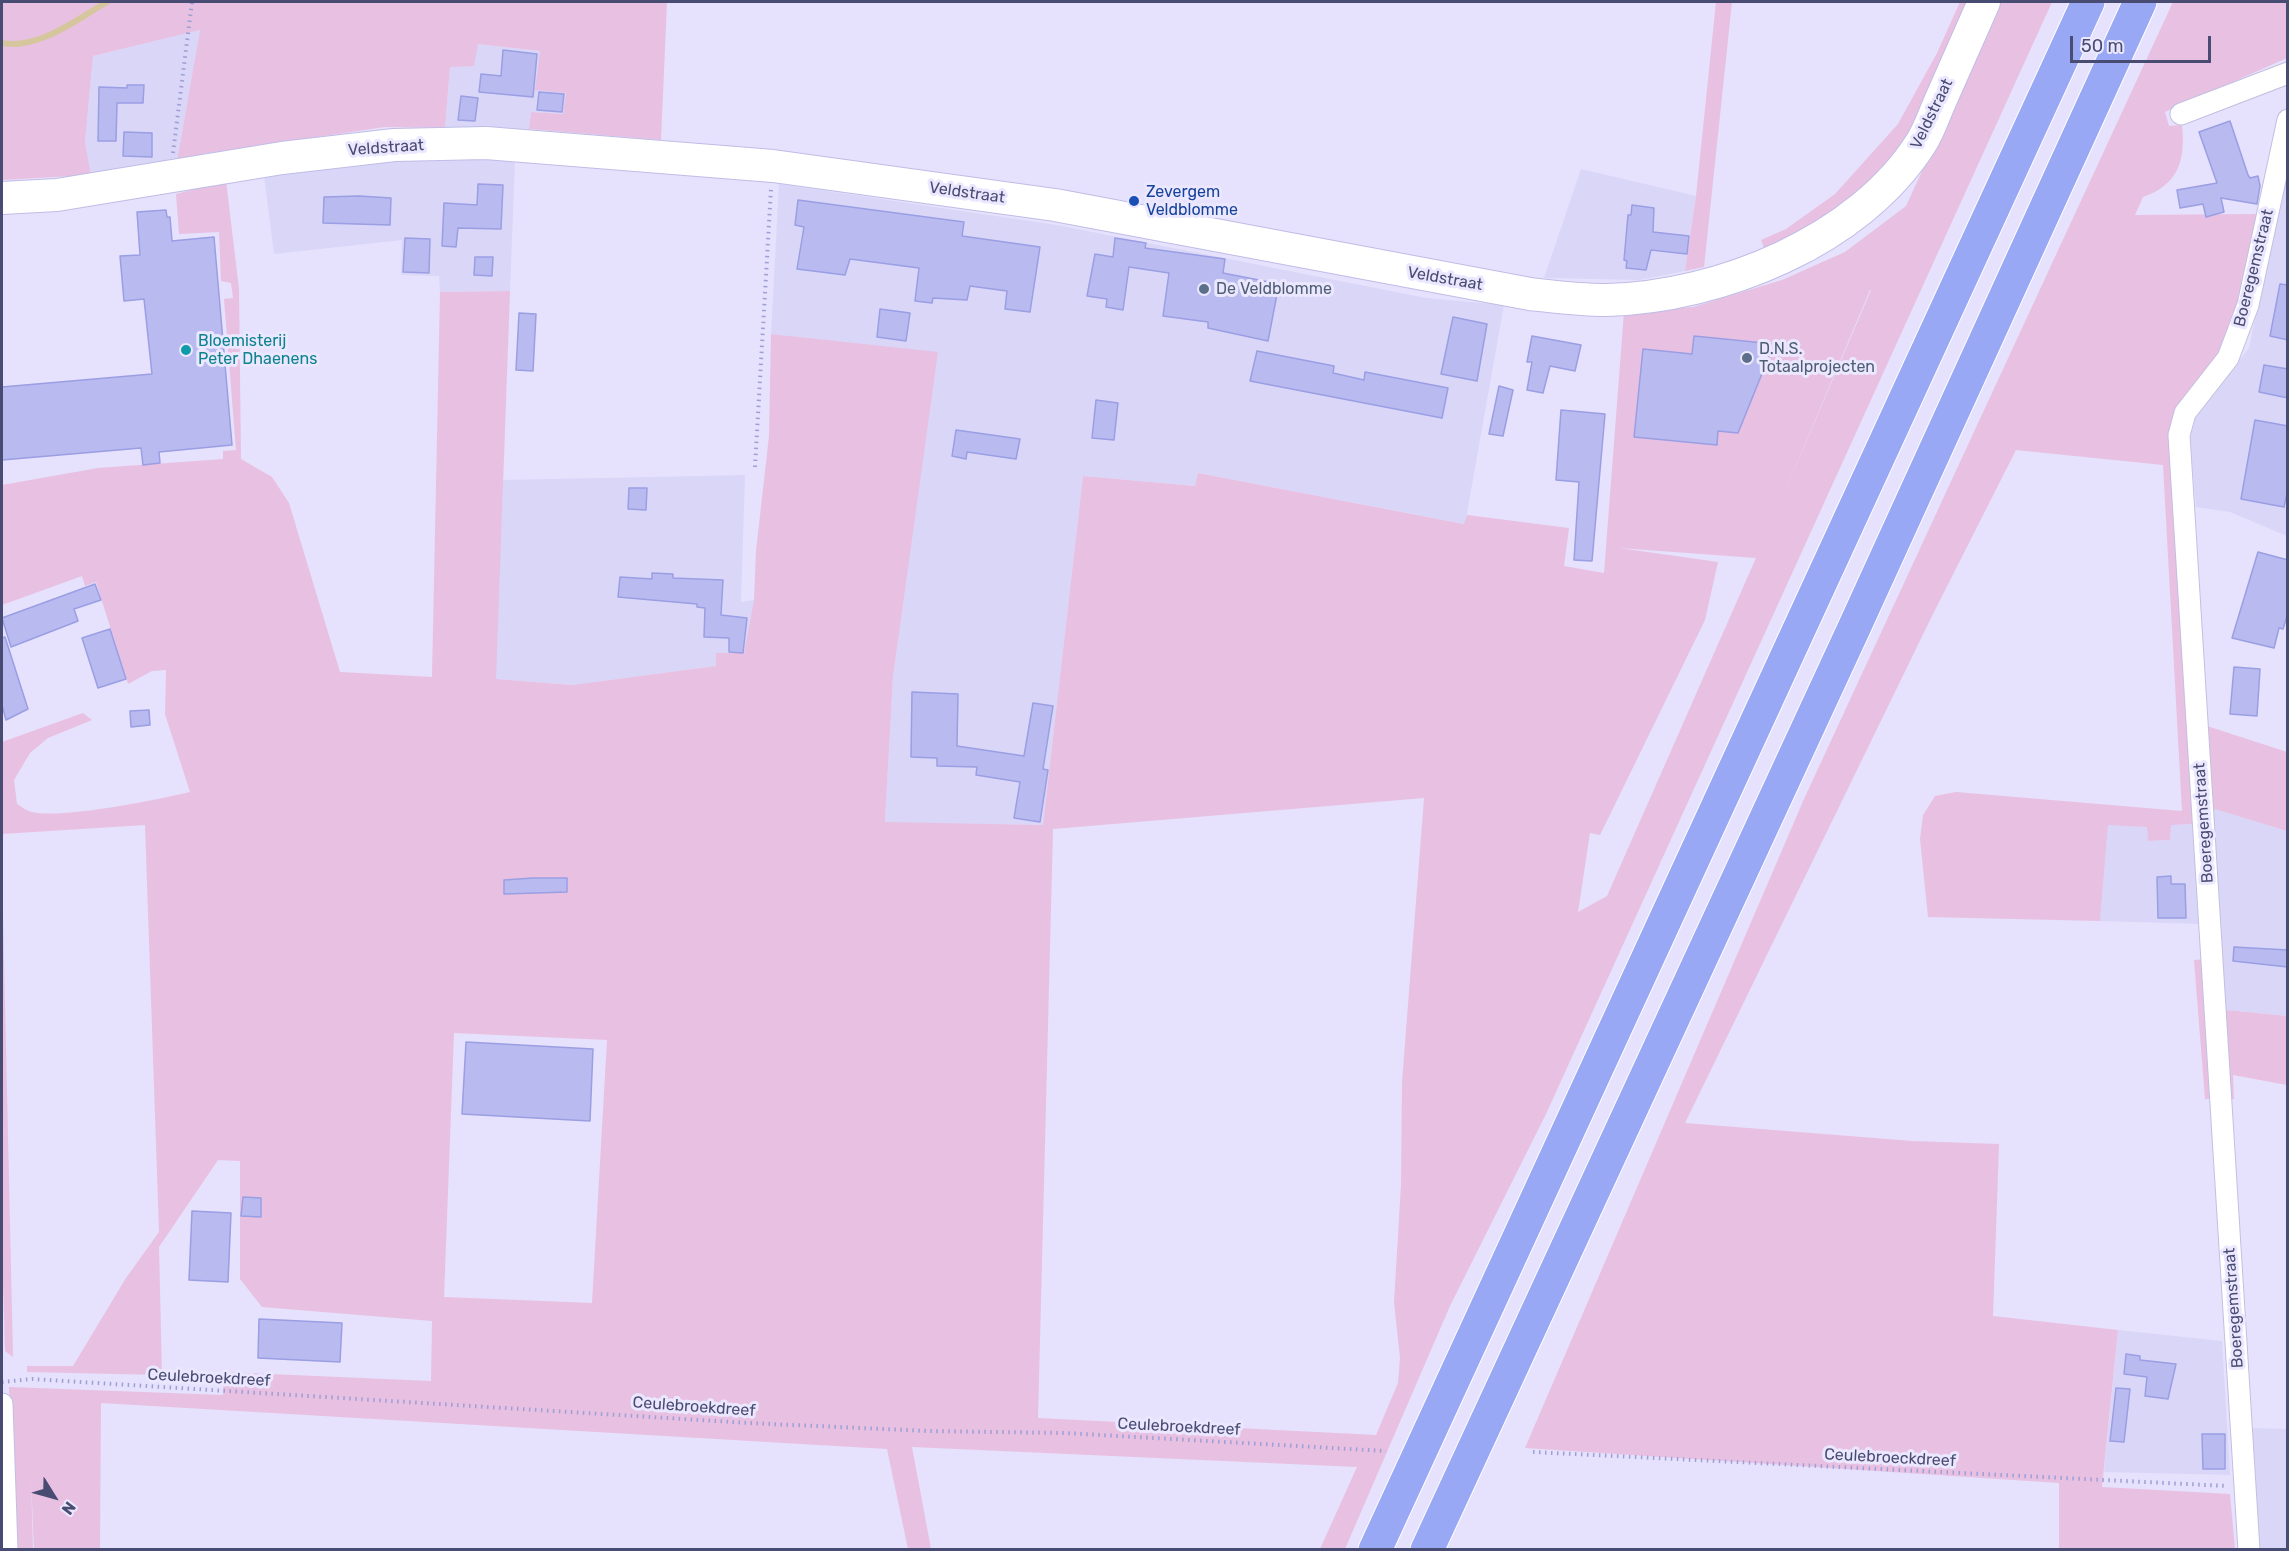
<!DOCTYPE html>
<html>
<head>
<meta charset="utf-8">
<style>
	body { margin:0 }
	#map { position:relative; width:2289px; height:1551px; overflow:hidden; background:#e6e1fc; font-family:Rubik,sans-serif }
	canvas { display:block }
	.frame { position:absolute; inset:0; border:3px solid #494c72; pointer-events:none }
	.north { position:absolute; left:24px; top:1467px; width:60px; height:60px; -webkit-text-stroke:4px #ebe7ff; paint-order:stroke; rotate:127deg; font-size:16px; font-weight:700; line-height:24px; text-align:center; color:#494c72 }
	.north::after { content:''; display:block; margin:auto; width:21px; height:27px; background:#494c72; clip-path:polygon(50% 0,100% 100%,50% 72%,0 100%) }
	.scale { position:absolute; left:2070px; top:36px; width:141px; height:27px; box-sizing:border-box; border:3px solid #494c72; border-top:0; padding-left:8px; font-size:18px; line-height:21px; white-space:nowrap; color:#494c72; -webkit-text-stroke:4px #ebe7ff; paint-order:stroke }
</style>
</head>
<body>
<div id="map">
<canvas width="2289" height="1551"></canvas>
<div class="frame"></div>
<div class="north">N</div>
<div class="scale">50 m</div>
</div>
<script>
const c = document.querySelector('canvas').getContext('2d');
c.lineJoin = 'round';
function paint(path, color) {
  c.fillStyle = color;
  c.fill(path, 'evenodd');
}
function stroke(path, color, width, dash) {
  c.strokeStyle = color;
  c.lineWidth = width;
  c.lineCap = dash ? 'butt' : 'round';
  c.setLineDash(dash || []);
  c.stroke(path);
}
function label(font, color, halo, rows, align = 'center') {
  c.font = font + ' Rubik,sans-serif';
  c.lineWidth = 6;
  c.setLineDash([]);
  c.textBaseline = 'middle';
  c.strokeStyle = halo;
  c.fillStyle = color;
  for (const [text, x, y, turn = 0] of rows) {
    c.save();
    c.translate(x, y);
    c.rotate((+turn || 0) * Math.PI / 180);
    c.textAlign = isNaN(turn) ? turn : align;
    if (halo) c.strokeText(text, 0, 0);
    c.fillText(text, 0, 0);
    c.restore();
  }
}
paint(new Path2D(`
	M200,30L177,161L91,175L85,142L93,56Z
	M478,44L540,51L566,93L563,114L532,112L529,129L445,128L450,66Z
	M391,158L515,159L510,291L440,292L439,276L401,275L402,240L274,254L264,176Z
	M2287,163V536L2230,512L2196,507L2190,438L2196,416L2249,348Z
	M1581,169L1696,196L1685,271L1639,280L1544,278Z
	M779,184L1057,225L1426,298L1504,305L1465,524L1198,473L1195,486L1083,476L1043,825L885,823L893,677L937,353L771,334Z
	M745,475L741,602L754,600L744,653L716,666L572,685L495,679L503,480Z
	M2208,807L2287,831V1016L2226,1010Z
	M2108,824L2147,827L2149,841L2170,840L2171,825L2195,824L2200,924L2100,921Z
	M2118,1330L2222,1341L2230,1475L2104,1472Z
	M2250,1428L2287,1429V1549H2260Z`), '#dad6f8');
paint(new Path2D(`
	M2,2H667L661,140L529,129L531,112L563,114L566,93L535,90L540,51L478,44L474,66L450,67L445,128L385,127L202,154L177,161L200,30L93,56L85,142L91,175L2,180Z
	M1716,2H1732L1704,267L1685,271L1696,196Z
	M1960,2H1972L1904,146L1835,216L1765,251L1761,240L1786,229L1835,194L1898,124L1937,53Z
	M2000,2H2052L1546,1114L1450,1306L1345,1549H1320L1357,1467L912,1447L931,1549H908L887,1449L101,1403L100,1549H34L31,1479L33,1549H12L9,1387L223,1395L224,1372L431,1381L432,1321L262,1307L240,1279V1161L218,1160L159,1247L162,1375L27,1372V1366H73L126,1278L159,1232L145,825L2,834V742L83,713L92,720L48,738L30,753L14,780L17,804C21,806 25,810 29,811C54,821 161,799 190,792L165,714L166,670L152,671L128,684L96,582L85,586L82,576L2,605V485L98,468L223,459V451L236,450L224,299L233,298L231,283L221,281L219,232L179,234L176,194L226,181L239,289L241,459L272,477L289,503L340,672L432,677L440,292L510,291L496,679L572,685L716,666V653H744L754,600L756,551L769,436L771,334L938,352L893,677L885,822L1043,825L1083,476L1195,486L1198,473L1464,524L1467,515L1569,528L1564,566L1604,573L1624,312L1693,307L1782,280L1845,252L1906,206ZM1871,290L1778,508L1870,290ZM1619,548L1756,558L1607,896L1578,912L1590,833L1600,835L1705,620L1718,562ZM1424,798L1402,1082L1401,1185L1394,1302L1400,1358L1398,1383L1376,1435L1038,1418L1053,829ZM454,1033L607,1040L592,1303L444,1297Z
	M2173,2H2287V58L2165,112L2169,126L2182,125C2186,160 2178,185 2143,197L2135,215L2257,214C2249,257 2246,306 2225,344C2210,373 2186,387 2174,420L2195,824L2171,825L2170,840L2148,841L2147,827L2108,825L2100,921L1928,917L1920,839L1923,815L1935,796L1956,792L2182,811L2163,465L2016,450L1932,616L1685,1123L1912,1141L1999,1144L1993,1316L2118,1330L2102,1487L2230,1494L2235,1549H2059V1483L1525,1448L1804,799Z
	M2207,726L2287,752V831L2208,807Z
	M2,871L13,1357L5,1351L2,1248Z
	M2221,958L2226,1010L2287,1016V1085L2233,1075L2234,1099H2205L2194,960Z`), '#e8c0e2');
stroke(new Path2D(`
	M2,43C39,50 77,19 107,2`), '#d6c69d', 6);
const building = new Path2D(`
	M503,50L537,54L533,97L479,92L481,74L501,76Z
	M127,85H144L143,103H117L116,141H98L99,87L127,88Z
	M539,92L564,94L562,112L537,110Z
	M461,96L478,98L475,121L458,120Z
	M2230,121L2248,175L2250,178L2258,176L2260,186L2257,204L2221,198L2224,212L2206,217L2203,204L2180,208L2177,190L2217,183L2199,132Z
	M124,132L152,133V157L123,156Z
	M478,184L503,185L501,229L458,228L456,247L442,246L444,203L477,205Z
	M359,196L391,198L390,225L323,223L324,197Z
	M798,200L964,222L962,236L1040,247L1030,312L1005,309L1007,291L970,286L967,300L933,298L932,303L915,301L919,268L850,259L845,275L797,269L804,227L795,225Z
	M1632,205L1654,208L1653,232L1689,236L1687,254L1651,250L1646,270L1626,268L1627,261L1624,260L1628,215H1631Z
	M166,210L167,217H170L172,241L214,237L232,445L159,452L160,463L143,465L141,448L2,460V387L152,374L144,299L124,301L120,256L140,255L137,212Z
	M405,238L430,239L429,273L403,272Z
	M1115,238L1146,243L1145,248L1225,259L1223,273L1279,284L1268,341L1208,328V322L1163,316L1169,273L1129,267L1123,310L1106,307L1107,299L1087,296L1095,254L1113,257Z
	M475,257H493L492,276L474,275Z
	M2280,284L2288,285V340L2270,336Z
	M880,309L910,313L906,341L877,337Z
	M519,313L536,314L533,371L516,370Z
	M1453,317L1487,324L1477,381L1441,374Z
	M1532,336L1581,345L1575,371L1550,366L1543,393L1527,390L1532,362H1527Z
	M1694,336L1774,344L1738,433L1718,431L1717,445L1634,437L1643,349L1692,354Z
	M1257,351L1334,366L1333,373L1364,380L1365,372L1448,388L1442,418L1250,381Z
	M2264,365L2288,369V398L2259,392Z
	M1499,386L1513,390L1503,436L1489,434Z
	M1096,400L1118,403L1114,440L1092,438Z
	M1561,410L1605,414L1592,561L1574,560L1579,482L1556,480Z
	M2255,420L2288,426V488L2284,507L2241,499Z
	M956,430L1020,439L1016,459L967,452L966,459L952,456Z
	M629,488H647L646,510L628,509Z
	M2258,552L2288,560V613L2283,629L2279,628L2274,648L2232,638Z
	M652,573L673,574V578L723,580L721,615L747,618L743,653L729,652V638L704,637L705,608L697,607V604L618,597L620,577L652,579Z
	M95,584L101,600L74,609L78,621L11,647L2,618Z
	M110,629L126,679L98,688L82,638Z
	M5,637L28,709L6,720L2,705V638Z
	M2234,667L2260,669L2257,716L2230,714Z
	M912,692L958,694L957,746L1024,756L1033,703L1053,706L1043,769L1048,770L1040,822L1014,818L1020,782L976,775L977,767L937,766V758L911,757Z
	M149,710L150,725L131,727L130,711Z
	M2171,876V884H2185L2186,918H2158L2157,877Z
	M533,878H567V892L504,894V880Z
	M2234,947L2288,950V967L2233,961Z
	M466,1042L593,1049L590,1121L462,1114Z
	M243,1197L261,1198V1217L241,1216Z
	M192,1211L231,1213L228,1282L189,1280Z
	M259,1319L342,1323L340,1362L258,1358Z
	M2126,1354L2140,1356V1360L2176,1364L2168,1399L2145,1396L2147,1377L2124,1374Z
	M2116,1388L2130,1389L2124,1442L2110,1441Z
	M2202,1434H2225V1469H2203Z`);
paint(building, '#b9bbf0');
stroke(building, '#9a9ee3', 1.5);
const street = new Path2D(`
	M2181,114L2288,73
	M2,1404L7,1550
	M2249,1550L2179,435L2185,413L2228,358L2248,305L2288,120`);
const secondary = new Path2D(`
	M2,198L57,195L282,158L394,145L486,143L773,166L1055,205L1530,294C1556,297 1581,300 1607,300C1720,297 1859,241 1921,143C1930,129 1935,112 1942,97C1956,65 1970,33 1984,2`);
const highway = new Path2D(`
	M1375,1550L2088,2
	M1427,1550L1854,628L2140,2`);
stroke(street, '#c2c0e1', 23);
stroke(secondary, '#bfbde6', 34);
stroke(highway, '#fff', 35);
stroke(new Path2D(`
	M173,153L192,2
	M755,467L771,189
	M2,1382L32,1379L749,1423L928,1431L1065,1433L1386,1451
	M1533,1452L2227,1486`), '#9d9fd5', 4, [1.5, 4.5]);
stroke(street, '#fff', 21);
stroke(secondary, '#fff', 32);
stroke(highway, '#99a8f5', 33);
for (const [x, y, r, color] of [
	[1134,201,6,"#1a4fb4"],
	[1204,289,6,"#5c6f8a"],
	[186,350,6,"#0f9aa8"],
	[1747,358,6,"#5c6f8a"]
]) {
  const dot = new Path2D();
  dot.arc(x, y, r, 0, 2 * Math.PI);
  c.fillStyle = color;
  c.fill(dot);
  stroke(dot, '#ebe7ff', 2);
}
label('16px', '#494c72', '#ebe7ff', [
	["Veldstraat",1932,114,-64],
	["Veldstraat",386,148,-4],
	["Veldstraat",967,193,8],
	["Boeregemstraat",2254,268,-76],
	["Veldstraat",1445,279,10],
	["Boeregemstraat",2204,823,-94],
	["Boeregemstraat",2234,1308,-94],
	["Ceulebroekdreef",209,1378,3],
	["Ceulebroekdreef",694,1407,4],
	["Ceulebroekdreef",1179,1427,3],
	["Ceulebroeckdreef",1890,1458,3]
]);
label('16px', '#164399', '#ebe7ff', [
	["Zevergem",1146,192],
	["Veldblomme",1146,210]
], 'left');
label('16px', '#4e5e75', '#ebe7ff', [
	["De Veldblomme",1216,289],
	["D.N.S.",1759,349],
	["Totaalprojecten",1759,367]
], 'left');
label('16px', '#0d838f', '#ebe7ff', [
	["Bloemisterij",198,341],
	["Peter Dhaenens",198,359]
], 'left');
</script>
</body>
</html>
